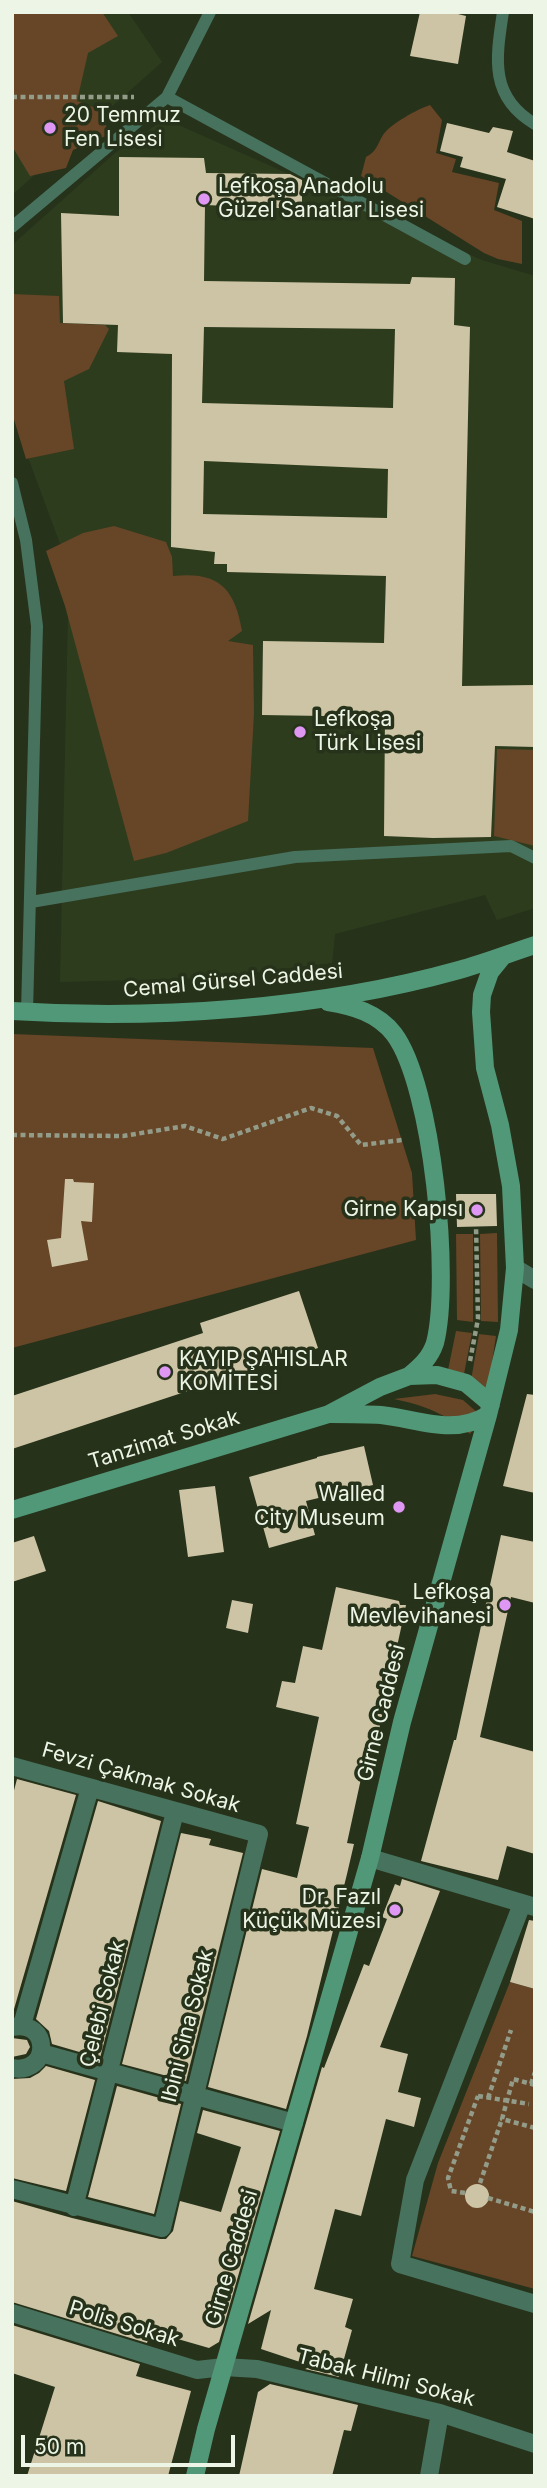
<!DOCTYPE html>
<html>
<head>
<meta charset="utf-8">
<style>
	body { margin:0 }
	#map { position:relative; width:547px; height:2488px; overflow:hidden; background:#27321a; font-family:Inter,sans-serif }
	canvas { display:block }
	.frame { position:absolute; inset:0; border:14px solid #edf5e6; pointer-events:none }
	.scale { position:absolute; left:21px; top:2435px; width:214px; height:32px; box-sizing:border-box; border:4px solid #edf5e6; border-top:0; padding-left:9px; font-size:21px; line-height:24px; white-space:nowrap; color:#edf5e6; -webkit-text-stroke:5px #27321a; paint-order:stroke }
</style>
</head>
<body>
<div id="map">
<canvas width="547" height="2488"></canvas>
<div class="frame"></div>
<div class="scale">50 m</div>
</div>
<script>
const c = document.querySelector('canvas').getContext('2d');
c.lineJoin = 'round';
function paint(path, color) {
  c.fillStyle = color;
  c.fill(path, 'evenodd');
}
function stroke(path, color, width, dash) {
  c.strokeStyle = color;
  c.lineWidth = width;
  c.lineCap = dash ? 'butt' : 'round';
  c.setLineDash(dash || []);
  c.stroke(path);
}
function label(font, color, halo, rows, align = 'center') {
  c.font = font + ' Inter,sans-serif';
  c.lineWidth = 7;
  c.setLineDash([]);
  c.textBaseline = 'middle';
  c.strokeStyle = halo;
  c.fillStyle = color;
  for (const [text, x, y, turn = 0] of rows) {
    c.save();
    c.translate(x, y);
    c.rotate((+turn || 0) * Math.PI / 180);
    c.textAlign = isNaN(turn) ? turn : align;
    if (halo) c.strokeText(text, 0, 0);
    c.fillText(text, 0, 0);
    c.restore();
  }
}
paint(new Path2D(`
	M12,12H128L162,62L12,195Z
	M165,119L482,260L535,276V908L497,920L485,895L335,934L332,963L209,978L60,982L69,568L12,414V245L115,153Z`), '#2e3c1e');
paint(new Path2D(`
	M15,12H102L118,36L88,53L77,101C100,109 104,110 108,135L73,150L66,168L30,176L12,146V14Z
	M430,105L442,120L436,153L456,159L452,172L499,183L494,210L522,221V264L498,259L484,253L361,176L366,157C377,151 377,145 383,135C390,124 418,109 430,105Z
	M12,294L59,296L60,323L105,325L109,329L89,369L64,381L74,449L26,459L12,413Z
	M114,526L166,542L172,557L173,576C218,571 235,588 242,631L228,641L253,645L254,713L248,821L166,853L134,861L65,606L46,551L83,533Z
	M497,749L535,750V846L494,836Z
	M12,1034L373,1048L412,1173L416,1240L12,1348Z
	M497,1233L498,1322L481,1321L480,1234Z
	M456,1234H473V1322L457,1320Z
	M456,1331L472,1333L462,1384L448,1370Z
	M479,1334L496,1336L488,1389L470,1386Z
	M435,1394L463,1400L479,1414L477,1423L470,1434C446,1414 424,1405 394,1399Z
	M510,1982L535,1989V2289L412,2256L438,2163Z`), '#674527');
paint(new Path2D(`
	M420,12H450L466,16L458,64L410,56Z
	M447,123L489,133L493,127L513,131L507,152L535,161V219L497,207L506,179L460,167L463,157L440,151Z
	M119,157L204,158L206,173L290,174L302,180V209L205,205L204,281L410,284L412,277L455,278L454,325L470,327L462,686L535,685V747L495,746L491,837L433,838L384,836L385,717L262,715L263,641L384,643L386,576L227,572V564H214L215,552L171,547L172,354L117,352L118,325L63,323L61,213L119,216ZM204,327L395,329L393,408L202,403ZM204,461L388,469L387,518L203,514Z
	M65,1179H73L74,1182L94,1183L92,1222L81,1221L88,1260L52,1267L47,1240L61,1238Z
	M456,1194H496L497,1226L457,1227Z
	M299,1291L318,1348L12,1449V1396L203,1333L200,1323Z
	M527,1394L535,1395V1493L503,1486Z
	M364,1446L373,1485L306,1501L315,1535L269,1548L249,1477L317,1458V1457Z
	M215,1486L224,1552L188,1557L179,1490Z
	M501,1535L535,1542V1603L511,1597L480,1737L535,1752V1854L507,1846L498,1880L421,1861L454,1740H456Z
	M34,1536L46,1571L12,1582V1543Z
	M336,1587L399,1601L400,1605H406L379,1730L372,1728L347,1843L354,1844L347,1874L307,2036L286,2109L208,2087L262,1869L297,1878L309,1827L296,1824L319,1717L276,1707L282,1681L295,1683L303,1646L322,1650Z
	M232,1600L253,1604L248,1633L226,1628Z
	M17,1779L76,1795L12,2016V1798Z
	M98,1801L161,1821L100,2058L52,2044L49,2031L36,2019Z
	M181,1833L211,1839L209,1845L243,1853L186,2081L122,2064Z
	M402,1879L440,1891L380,2047L408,2054L398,2092L421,2098L414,2127L386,2119L361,2216L335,2209L314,2289L353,2299L345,2327L352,2330L339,2377L305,2369L312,2366L261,2349L271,2310L248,2324L322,2067L324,2068L364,1964L369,1966L387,1919L382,1917L395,1884L400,1886Z
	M529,1920L535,1921V1989L510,1982Z
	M12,2038L27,2040L30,2047L26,2054L12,2057Z
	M46,2066L95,2080L66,2191L12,2178V2079L30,2078L39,2073Z
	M117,2086L181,2104L154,2214L88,2197Z
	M203,2110L280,2131L219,2342L209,2348L150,2331L147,2343L12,2302V2201L72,2218L160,2239H166L173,2231L180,2201L221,2212L241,2147L197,2133Z
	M465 2196a12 12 0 1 1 24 0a12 12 0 1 1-24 0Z
	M12,2325L140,2364L136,2376L191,2391L168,2476H27L55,2387L12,2373Z
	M270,2384L358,2405L351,2431L344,2430L332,2476H239L258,2392Z`), '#ccc4a5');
stroke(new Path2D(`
	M12,97H134
	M12,1135L123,1136L185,1126L223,1139L311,1108L337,1116L361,1145L402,1140
	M470,1361L478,1319L476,1226
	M531,2084L535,2072
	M535,2085L513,2079L502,2119L535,2128
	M478,2096L529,2104
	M488,2098L511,2030
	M480,2183L502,2119
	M465,2193L451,2191L448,2178L478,2096
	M488,2198L535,2212`), '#939c89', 4.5, [5, 3.5]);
stroke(new Path2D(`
	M503,12C496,58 489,97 535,124
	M167,97L465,259
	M12,227L167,97L210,12
	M12,483L26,540L37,626L27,1012
	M31,902L295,857L511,846L535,858`), '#47725e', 12);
stroke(new Path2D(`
	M515,1268L535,1280
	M12,1766L259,1834L162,2228L12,2189
	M370,1858L535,1907
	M522,1904L415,2180L400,2264L535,2304
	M22,2025L90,1788
	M12,2027C51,2019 51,2075 12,2068
	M41,2053L294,2123
	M74,2207L175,1812
	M12,2313L197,2370L224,2367L257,2369L440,2413L535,2444
	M429,2476L440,2413`), '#47725e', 18);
stroke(new Path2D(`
	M328,1002C353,1006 378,1013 394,1034C433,1086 451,1280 435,1343C430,1358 421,1366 409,1376
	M12,1011C157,1020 320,1009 459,970C485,963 510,953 535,945
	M331,1414C347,1414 364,1414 381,1415C418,1419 453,1436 488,1415
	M12,1510L329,1414L380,1387L409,1376L437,1375L466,1383L491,1404
	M195,2476L206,2429L370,1858L402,1722L488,1415L509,1330L515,1268L511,1186L500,1125L485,1068L481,1012L482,995L490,972L503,956`), '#519878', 18);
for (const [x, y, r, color] of [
	[50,128,7,"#de98f3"],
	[204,199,7,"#de98f3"],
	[300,732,7,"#de98f3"],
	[477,1210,7,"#de98f3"],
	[165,1372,7,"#de98f3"],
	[399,1507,7,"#de98f3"],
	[505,1605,7,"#de98f3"],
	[395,1910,7,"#de98f3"]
]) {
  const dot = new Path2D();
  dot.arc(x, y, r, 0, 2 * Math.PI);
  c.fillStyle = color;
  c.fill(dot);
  stroke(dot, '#27321a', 2.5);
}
label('21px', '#edf5e6', '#27321a', [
	["20 Temmuz",64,116],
	["Fen Lisesi",64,140],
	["Lefkoşa Anadolu",218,187],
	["Güzel Sanatlar Lisesi",218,211],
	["Lefkoşa",314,720],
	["Türk Lisesi",314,744],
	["Girne Kapısı",463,1210,"right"],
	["KAYIP ŞAHISLAR",179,1360],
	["KOMİTESİ",179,1384],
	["Walled",385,1495,"right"],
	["City Museum",385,1519,"right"],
	["Lefkoşa",491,1593,"right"],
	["Mevlevihanesi",491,1617,"right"],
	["Dr. Fazıl",381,1898,"right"],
	["Küçük Müzesi",381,1922,"right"]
], 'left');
label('21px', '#edf5e6', '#27321a', [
	["Cemal Gürsel Caddesi",233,981,-5],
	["Tanzimat Sokak",164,1440,-17],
	["Girne Caddesi",382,1713,-76],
	["Fevzi Çakmak Sokak",141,1778,16],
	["Çelebi Sokak",103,2004,-76],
	["Ibini Sina Sokak",188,2026,-76],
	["Girne Caddesi",232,2258,-74],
	["Polis Sokak",124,2324,17],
	["Tabak Hilmi Sokak",386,2378,14]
]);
</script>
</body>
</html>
